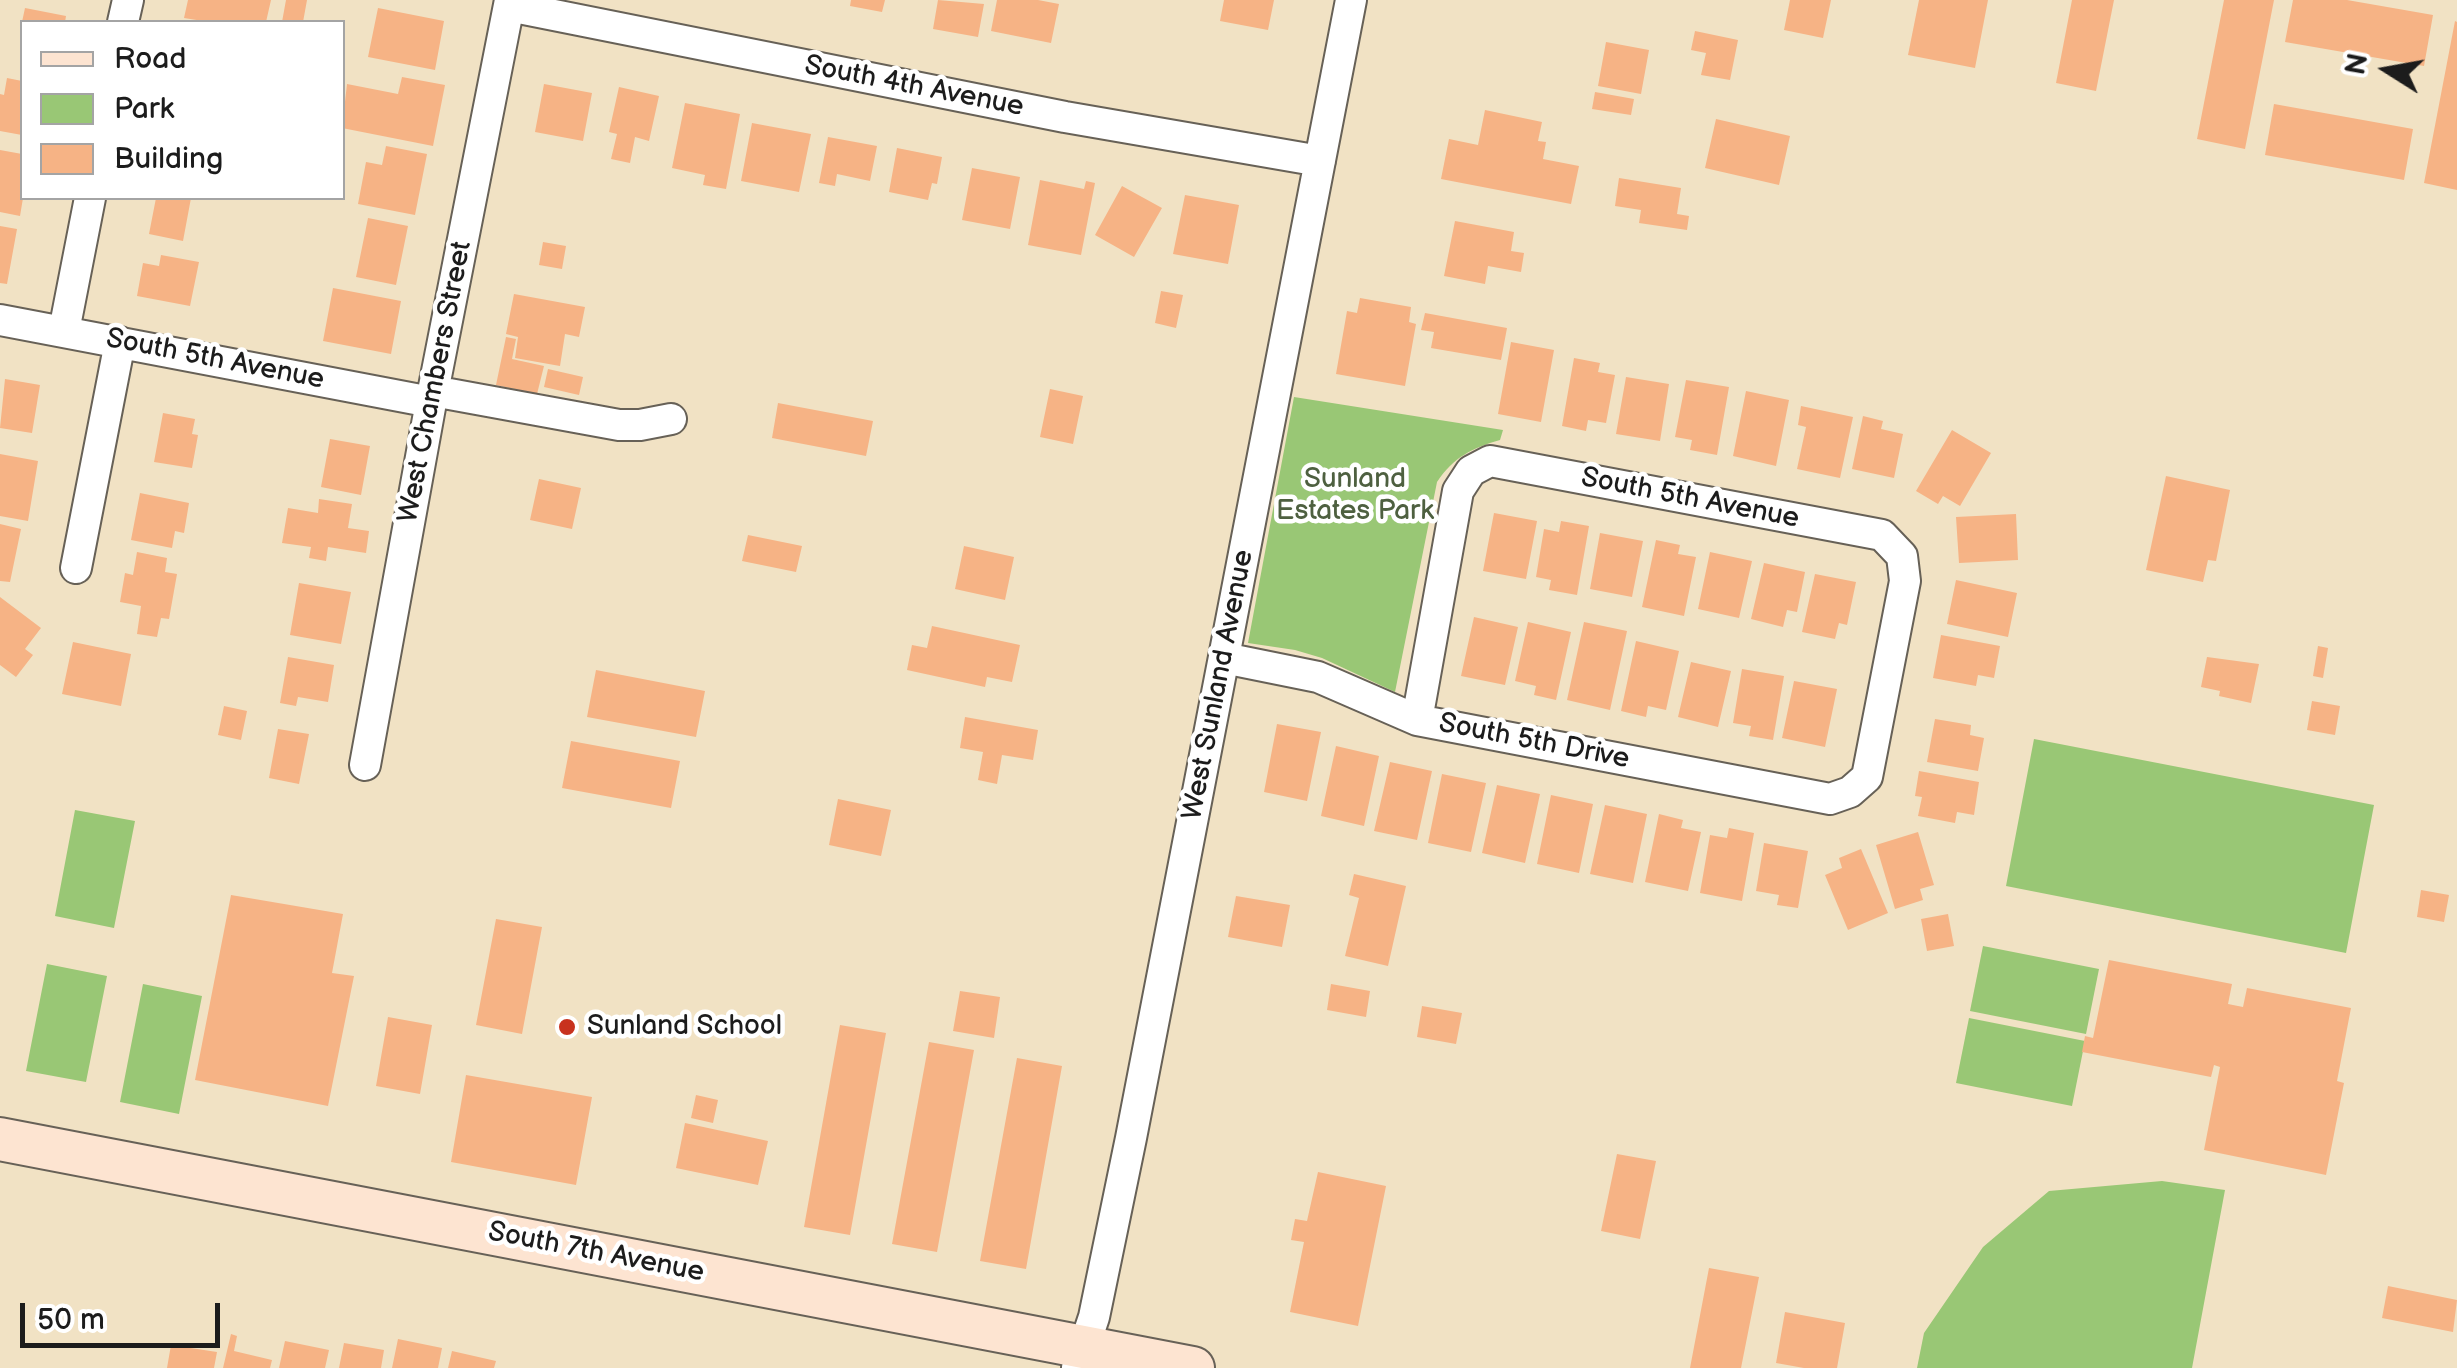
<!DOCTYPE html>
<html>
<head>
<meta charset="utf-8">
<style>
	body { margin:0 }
	#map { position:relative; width:2457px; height:1368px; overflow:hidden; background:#f1e2c4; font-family:"Balsamiq Sans",sans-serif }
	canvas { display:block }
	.legend { position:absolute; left:20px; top:20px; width:325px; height:180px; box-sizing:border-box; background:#fff; border:2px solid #a4a4a4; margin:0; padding:12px 18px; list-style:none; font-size:30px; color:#1c1c1c }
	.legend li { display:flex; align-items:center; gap:20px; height:50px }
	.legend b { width:50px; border:2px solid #a4a4a4 }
	.north { position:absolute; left:2337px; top:20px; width:100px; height:100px; -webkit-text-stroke:8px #fff; paint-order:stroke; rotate:281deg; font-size:28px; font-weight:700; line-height:40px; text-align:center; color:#1c1c1c }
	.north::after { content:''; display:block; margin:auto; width:35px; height:45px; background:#1c1c1c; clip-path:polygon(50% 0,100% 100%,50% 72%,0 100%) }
	.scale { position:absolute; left:20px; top:1303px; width:200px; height:45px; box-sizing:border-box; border:5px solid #1c1c1c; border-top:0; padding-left:12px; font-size:30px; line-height:35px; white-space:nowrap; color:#1c1c1c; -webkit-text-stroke:8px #fff; paint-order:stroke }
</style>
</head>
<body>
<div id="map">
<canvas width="2457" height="1368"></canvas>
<ul class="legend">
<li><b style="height:12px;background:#fde4d1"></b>Road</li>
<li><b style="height:28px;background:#99c775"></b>Park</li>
<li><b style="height:28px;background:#f6b385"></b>Building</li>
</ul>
<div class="north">N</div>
<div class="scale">50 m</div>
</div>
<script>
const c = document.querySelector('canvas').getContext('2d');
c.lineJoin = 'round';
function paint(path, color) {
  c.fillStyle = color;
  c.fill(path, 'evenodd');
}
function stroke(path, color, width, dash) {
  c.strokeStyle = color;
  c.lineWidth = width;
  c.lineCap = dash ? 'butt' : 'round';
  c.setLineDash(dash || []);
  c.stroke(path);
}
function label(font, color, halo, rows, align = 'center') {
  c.font = font + ' "Balsamiq Sans",sans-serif';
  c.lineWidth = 9;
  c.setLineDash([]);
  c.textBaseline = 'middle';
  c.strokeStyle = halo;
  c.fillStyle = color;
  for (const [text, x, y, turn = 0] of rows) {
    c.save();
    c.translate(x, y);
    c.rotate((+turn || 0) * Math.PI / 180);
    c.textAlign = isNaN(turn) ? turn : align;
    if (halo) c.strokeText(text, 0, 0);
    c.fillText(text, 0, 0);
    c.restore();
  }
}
paint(new Path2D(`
	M1294,397L1503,430L1500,440C1472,448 1454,457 1437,482L1395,692L1322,658L1295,650L1248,643Z
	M2034,739L2374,805L2346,953L2006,886Z
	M75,810L135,821L114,928L55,916Z
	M1983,946L2099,969L2086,1034L1970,1011Z
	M47,964L107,976L86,1082L26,1071Z
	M143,984L202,996L179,1114L120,1102Z
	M1969,1018L2085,1041L2072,1106L1956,1083Z
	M2162,1181L2225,1190L2192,1368H1917L1924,1333L1983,1247L2049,1191Z`), '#99c775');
paint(new Path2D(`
	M188,0H271L266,22H209L184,18Z
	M286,0H307L303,22H282Z
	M851,0H885L882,12L850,6Z
	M938,0L984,4L978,37L933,29Z
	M997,0H1038L1059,4L1051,43L991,31Z
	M1224,0H1274L1268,30L1220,21Z
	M1790,0H1831L1823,38L1784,30Z
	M1919,0H1988L1975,68L1908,55Z
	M2072,0H2114L2096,91L2056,83Z
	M2224,0H2274L2245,149L2197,139Z
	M2293,0H2347L2433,15L2424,66L2285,42Z
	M25,8L66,16L65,22H22Z
	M378,8L444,21L435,70L368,57Z
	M2455,21L2457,22V190L2424,183Z
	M1695,31L1738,40L1730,80L1701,75L1706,53L1691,50Z
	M1606,42L1649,50L1641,94L1598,86Z
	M402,77L445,85L433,146L342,128L347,84L398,94Z
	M7,78L22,81V135L0,131V94L4,95Z
	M544,84L592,93L583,141L535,132Z
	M619,87L659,96L649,141L635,137L630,163L611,159L617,134L609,132Z
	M1595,92L1634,99L1631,115L1592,109Z
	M685,103L740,114L726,189L703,185L705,175L672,168Z
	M2274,104L2413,129L2404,180L2265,155Z
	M1485,110L1542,122L1538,141L1546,142L1543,159L1579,166L1571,204L1441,179L1449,139L1478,145Z
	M1716,119L1790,136L1779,185L1705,168Z
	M752,123L811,134L799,192L741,181Z
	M828,137L877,146L870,181L837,174L835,186L819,183Z
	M386,146L427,154L415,215L358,204L366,162L382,165Z
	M897,148L942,157L937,184L932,183L928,200L889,192Z
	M0,150L22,154L23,198L20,216L0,212Z
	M972,168L1020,177L1010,229L962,220Z
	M1619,178L1681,188L1677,214L1689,216L1687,230L1639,223L1641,210L1615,206Z
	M1040,180L1084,189L1086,181L1095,183L1081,255L1028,245Z
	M1122,186L1162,208L1134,257L1095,235Z
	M1185,195L1239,205L1228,264L1173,254Z
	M156,198H191L183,241L149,234Z
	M368,218L408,226L396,285L356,277Z
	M1455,221L1514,232L1511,251L1524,253L1521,272L1488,266L1485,284L1444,276Z
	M0,226L17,229L7,284L0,283Z
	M543,242L566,246L562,269L539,265Z
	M161,255L199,262L190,306L137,296L143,263L159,266Z
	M333,288L401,301L391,354L323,341Z
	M1161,291L1183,295L1176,328L1155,323Z
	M514,294L585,307L579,337L565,334L560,366L515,358L518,337L506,334Z
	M1360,298L1411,307L1409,322L1416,324L1405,386L1336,374L1347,311L1357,313Z
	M1425,313L1507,328L1501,360L1431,348L1434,332L1421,330Z
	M506,337L516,339L512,359L544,366L537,394L496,385Z
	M1511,342L1554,350L1541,422L1498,414Z
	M1574,358L1600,363L1598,372L1615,375L1606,423L1588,420L1586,431L1562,426Z
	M548,369L583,377L579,395L544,387Z
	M1626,377L1669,384L1660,441L1616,434Z
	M5,379L40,385L32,433L0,428Z
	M1686,380L1729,387L1717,455L1690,450L1692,440L1675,437Z
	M1050,389L1083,396L1073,444L1040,437Z
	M1746,391L1789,400L1776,466L1733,456Z
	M778,403L873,421L866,456L772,438Z
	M1801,406L1853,417L1840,478L1797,469L1806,427L1798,425Z
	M163,413L195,419L192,434L198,435L192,468L154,462Z
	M1863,416L1883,421L1881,429L1903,434L1894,478L1852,469Z
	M1952,430L1991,453L1960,506L1943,496L1938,504L1916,491Z
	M330,439L370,446L361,495L321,487Z
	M0,454L38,461L28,521L0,516Z
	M2166,476L2230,490L2216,561L2208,560L2203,582L2146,570Z
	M539,479L581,488L572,529L530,520Z
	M140,493L189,503L184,533L175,531L172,548L131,540Z
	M319,499L352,504L348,528L369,531L366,553L328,547L326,561L309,558L311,547L282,543L288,508L318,513Z
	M1494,513L1537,521L1526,579L1483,571Z
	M2016,514L2018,560L1959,563L1956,517Z
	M1561,521L1589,526L1577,595L1549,590L1551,580L1536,577L1544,529L1559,532Z
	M0,524L21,529L10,582L0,581Z
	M1600,533L1643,541L1632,597L1590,589Z
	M748,535L802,546L796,572L742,561Z
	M1656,540L1680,545L1678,554L1696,557L1684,616L1642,607Z
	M964,546L1014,557L1005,600L955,589Z
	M137,552L167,558L165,572L177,574L169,619L161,618L157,637L137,634L141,606L120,602L125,573L133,575Z
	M1710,552L1752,561L1739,618L1698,609Z
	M1764,563L1805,572L1797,612L1787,610L1783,627L1751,619Z
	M1815,574L1856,582L1847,625L1839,623L1835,639L1802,632Z
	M1956,580L2017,593L2008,637L1947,624Z
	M299,583L351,592L341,644L290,635Z
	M0,597L41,628L25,649L33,655L16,677L0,665Z
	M1474,617L1518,627L1505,685L1461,676Z
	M1528,622L1571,632L1556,700L1534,695L1536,686L1515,681Z
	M1584,622L1627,631L1610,710L1567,700Z
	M932,626L1020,645L1012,682L987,677L985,687L907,670L912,645L927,648Z
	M1941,635L2000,646L1994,678L1978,675L1976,686L1933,678Z
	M1636,641L1679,651L1666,710L1648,706L1646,717L1621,711Z
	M73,642L131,654L121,706L62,694Z
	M2318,646L2328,648L2323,678L2313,676Z
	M288,657L334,665L328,702L298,697L296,706L280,703Z
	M2207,657L2259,664L2251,703L2219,696L2220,691L2201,687Z
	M1691,662L1731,671L1718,727L1678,717Z
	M1742,669L1784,676L1773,740L1749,736L1751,726L1733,723Z
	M596,670L705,691L696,737L587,717Z
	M1794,681L1837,689L1825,747L1782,738Z
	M2312,701L2340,706L2335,735L2307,730Z
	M224,706L247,711L241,740L218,735Z
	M965,717L1038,730L1033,760L1002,755L997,784L978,780L983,752L960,748Z
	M1935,719L1971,725L1970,735L1984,738L1978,771L1927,762Z
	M1277,724L1321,732L1307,801L1264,792Z
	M278,729L309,734L299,784L269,778Z
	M571,741L680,761L671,808L562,788Z
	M1336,746L1379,756L1364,826L1321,816Z
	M1390,762L1432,771L1417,840L1374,831Z
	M1919,771L1979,782L1974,815L1957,812L1955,823L1918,816L1922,797L1915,796Z
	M1442,774L1486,783L1471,852L1428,843Z
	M1497,785L1540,794L1525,863L1482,853Z
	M1551,795L1593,804L1579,873L1537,864Z
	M838,799L891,810L881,856L829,845Z
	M1605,805L1647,814L1633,883L1590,874Z
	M1659,814L1683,820L1681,828L1701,832L1688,891L1645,882Z
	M1729,828L1754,833L1742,901L1700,893L1710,835L1727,838Z
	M1918,832L1934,885L1920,889L1923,900L1895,909L1876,845Z
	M1764,843L1808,851L1798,908L1777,905L1779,895L1756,891Z
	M1861,849L1888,913L1848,930L1825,875L1842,868L1839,858Z
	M1354,874L1406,886L1388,966L1345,956L1359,898L1349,895Z
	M2421,890L2449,895L2444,922L2417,917Z
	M231,895L343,914L332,973L354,976L328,1106L195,1080Z
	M1236,896L1290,905L1282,947L1228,937Z
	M1948,914L1954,946L1927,951L1921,919Z
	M496,919L542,927L522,1034L476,1025Z
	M2109,960L2232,984L2228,1004L2243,1007L2247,988L2351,1008L2337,1081L2344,1083L2326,1175L2204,1150L2220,1067L2214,1065L2211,1077L2082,1052L2085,1036L2093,1038Z
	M1331,984L1370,991L1366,1017L1327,1010Z
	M960,991L1000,997L994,1038L953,1031Z
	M1422,1006L1462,1013L1456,1044L1417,1037Z
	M388,1017L432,1025L420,1094L376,1086Z
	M840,1025L886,1033L850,1235L804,1227Z
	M929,1042L974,1050L937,1252L892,1244Z
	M1017,1058L1062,1066L1026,1269L980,1261Z
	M466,1075L592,1097L576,1185L451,1162Z
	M696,1095L718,1100L713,1123L691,1118Z
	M685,1123L768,1141L758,1185L676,1168Z
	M1617,1154L1656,1161L1640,1239L1601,1231Z
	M1318,1172L1386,1186L1358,1326L1290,1312L1304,1242L1291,1240L1295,1219L1307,1221Z
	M1709,1268L1759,1277L1741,1368H1690Z
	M2388,1286L2457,1300L2453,1332L2382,1318Z
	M1785,1312L1845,1323L1837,1368H1804L1776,1363Z
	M231,1334L237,1336L234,1351L272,1360L270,1368H223Z
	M398,1339L442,1348L438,1368H392Z
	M285,1341L329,1350L325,1368H279Z
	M344,1343L384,1350L381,1368H339Z
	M171,1345L217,1352L214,1368H167Z
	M452,1351L496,1361L494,1368H448Z`), '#f6b385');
const street = new Path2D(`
	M509,6L1065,117L1320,161
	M123,22L128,0
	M0,320L431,402
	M64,331L90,198
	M433,391L619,425H640L671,419
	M76,568L120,342
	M1224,658L1318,677L1417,720L1830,799L1850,792L1867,777L1905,581L1902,556L1882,535L1490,461L1471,471L1458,491L1417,720
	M365,765L431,402L510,0
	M1077,1368L1094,1317L1131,1138L1351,0`);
const secondary = new Path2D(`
	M0,1139L1193,1368`);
stroke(street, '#676157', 34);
stroke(secondary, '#676157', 46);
stroke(street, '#fff', 30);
stroke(secondary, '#fde4d1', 42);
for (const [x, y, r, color] of [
	[567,1027,10,"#c8321e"]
]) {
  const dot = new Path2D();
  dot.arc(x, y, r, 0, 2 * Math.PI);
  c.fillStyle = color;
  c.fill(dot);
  stroke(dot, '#fff', 4);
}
label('28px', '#1c1c1c', '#fff', [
	["South 4th Avenue",914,87,11],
	["South 5th Avenue",215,360,11],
	["West Chambers Street",436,382,-79],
	["South 5th Avenue",1690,499,11],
	["West Sunland Avenue",1219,685,-79],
	["South 5th Drive",1534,742,11],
	["South 7th Avenue",596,1253,11]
]);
label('28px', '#4e6040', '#fff', [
	["Sunland",1355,480],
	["Estates Park",1355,512]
]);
label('28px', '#1c1c1c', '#fff', [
	["Sunland School",587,1027]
], 'left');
</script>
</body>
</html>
